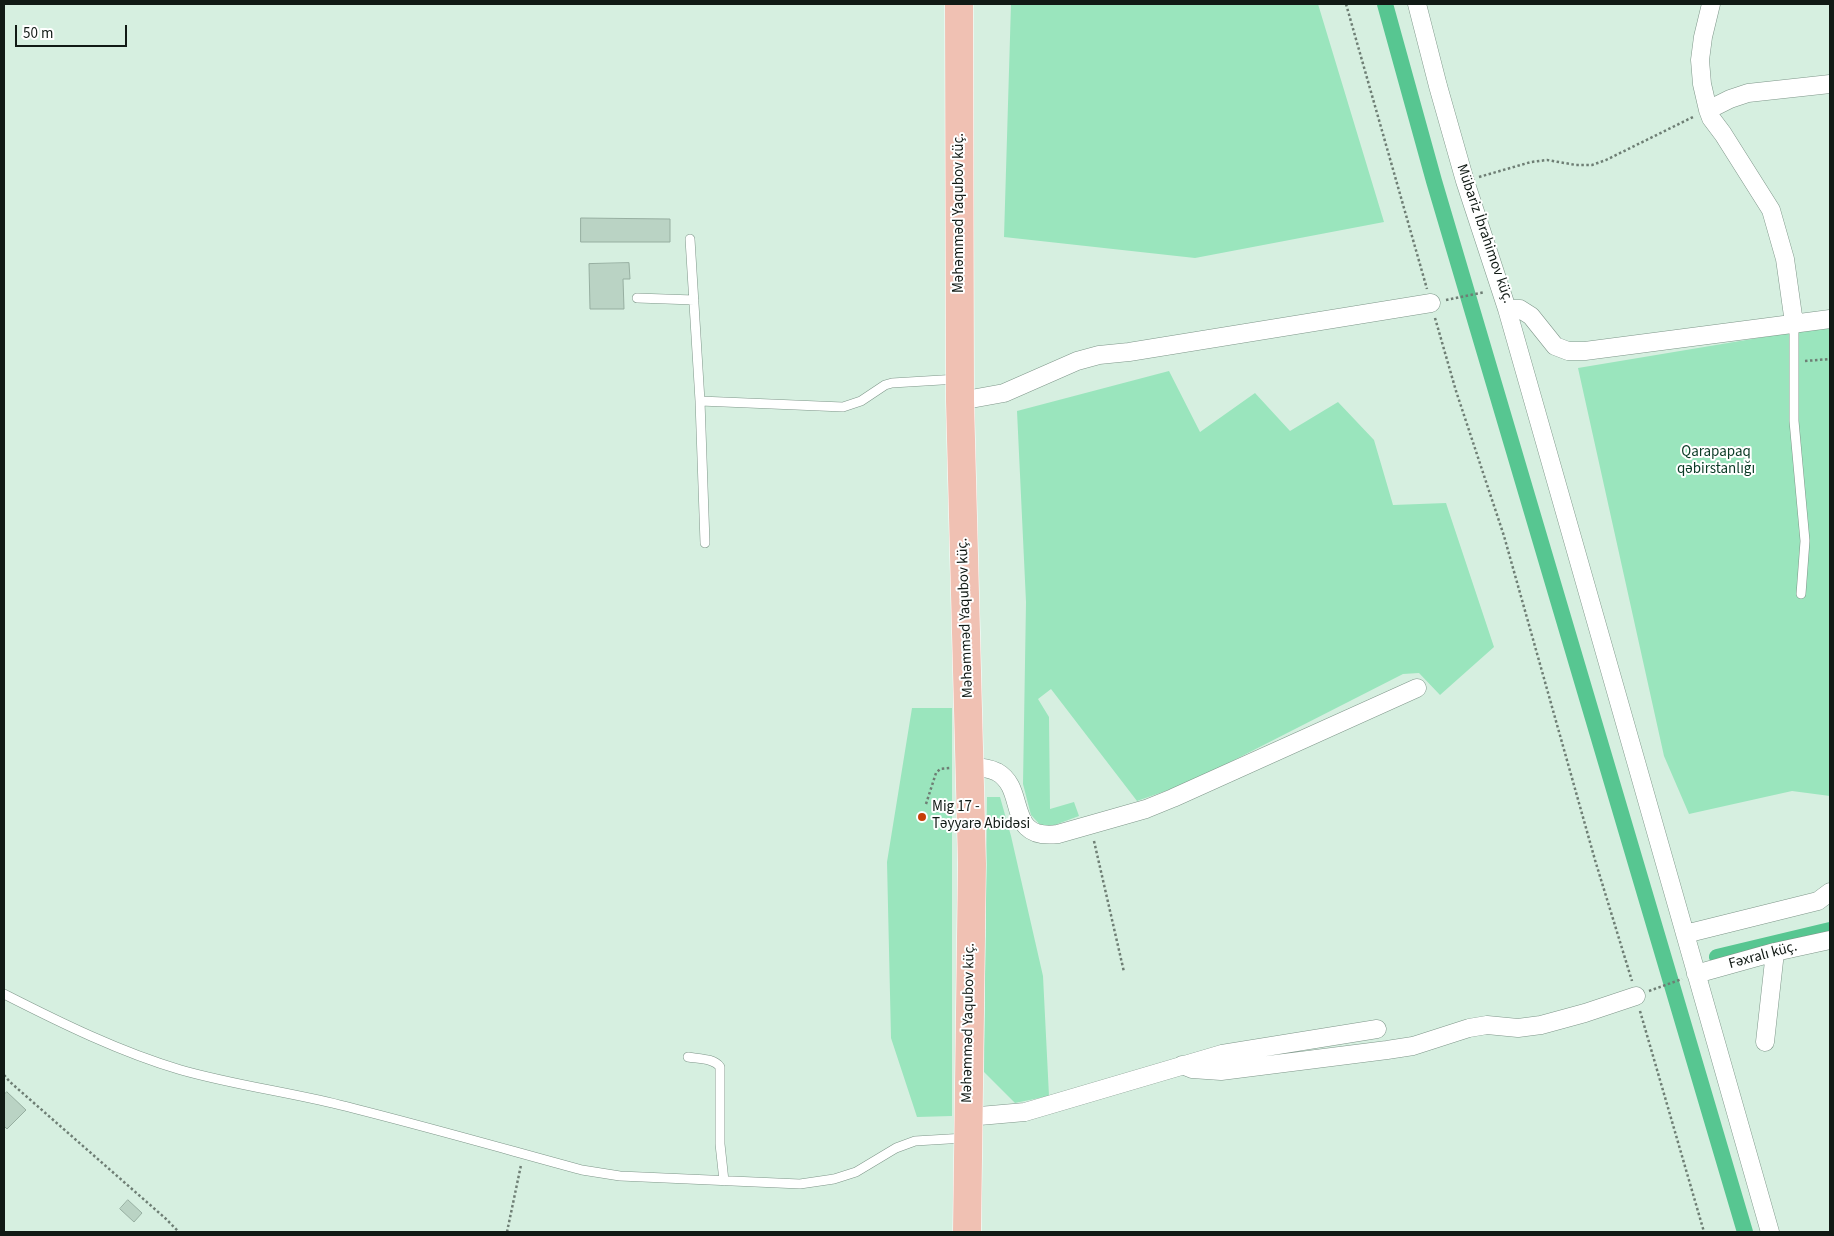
<!DOCTYPE html>
<html>
<head>
<meta charset="utf-8">
<style>
	body { margin:0 }
	#map { position:relative; width:1834px; height:1236px; overflow:hidden; background:#d6efe0; font-family:"Source Sans 3",sans-serif }
	canvas { display:block }
	.frame { position:absolute; inset:0; border:5px solid #111a15; pointer-events:none }
	.scale { position:absolute; left:15px; top:25px; width:112px; height:22px; box-sizing:border-box; border:2px solid #111a15; border-top:0; padding-left:6px; font-size:15px; line-height:18px; white-space:nowrap; color:#111a15; -webkit-text-stroke:4px #fff; paint-order:stroke }
</style>
</head>
<body>
<div id="map">
<canvas width="1834" height="1236"></canvas>
<div class="frame"></div>
<div class="scale">50 m</div>
</div>
<script>
const c = document.querySelector('canvas').getContext('2d');
c.lineJoin = 'round';
function paint(path, color) {
  c.fillStyle = color;
  c.fill(path, 'evenodd');
}
function stroke(path, color, width, dash) {
  c.strokeStyle = color;
  c.lineWidth = width;
  c.lineCap = dash ? 'butt' : 'round';
  c.setLineDash(dash || []);
  c.stroke(path);
}
function label(font, color, halo, rows, align = 'center') {
  c.font = font + ' "Source Sans 3",sans-serif';
  c.lineWidth = 4;
  c.setLineDash([]);
  c.textBaseline = 'middle';
  c.strokeStyle = halo;
  c.fillStyle = color;
  for (const [text, x, y, turn = 0] of rows) {
    c.save();
    c.translate(x, y);
    c.rotate((+turn || 0) * Math.PI / 180);
    c.textAlign = isNaN(turn) ? turn : align;
    if (halo) c.strokeText(text, 0, 0);
    c.fillText(text, 0, 0);
    c.restore();
  }
}
paint(new Path2D(`
	M1011,4H1318L1384,222L1195,258L1004,237Z
	M1830,326V796L1792,791L1689,814L1664,756L1578,368Z
	M1169,371L1200,432L1255,393L1290,431L1338,402L1374,440L1393,505L1446,503L1494,647L1440,695L1419,673L1403,674L1191,782L1137,801L1051,689L1038,699L1049,717L1050,809L1074,802L1079,816L1044,829L1031,815L1023,784L1026,602L1017,411Z
	M912,708H952V1116L917,1117L891,1038L887,862Z
	M987,797H1000L1011,836L1043,976L1049,1096L1015,1103L984,1072Z`), '#9ae5bd');
stroke(new Path2D(`
	M1385,4L1434,181L1745,1232
	M1717,957L1830,930`), '#57c691', 16);
const building = new Path2D(`
	M581,218L670,219V242H581Z
	M629,263L630,279H623L624,309H590L589,264Z
	M7,1092L26,1110L7,1129L4,1126V1095Z
	M128,1200L142,1213L134,1222L120,1209Z`);
paint(building, '#bad3c4');
stroke(building, '#96aea0', 1);
const service = new Path2D(`
	M690,239L700,401L843,407L861,401L885,385L892,383L958,379
	M637,298L694,300
	M1794,323V421L1805,541L1801,594
	M700,401L705,543
	M4,994C61,1023 120,1052 181,1070C234,1085 288,1092 340,1105C421,1125 501,1148 582,1170L620,1176L800,1184L834,1179L856,1172L896,1148L915,1141L965,1138
	M688,1057C698,1059 714,1058 720,1067V1144L724,1181`);
const minor = new Path2D(`
	M1417,4L1438,86L1465,181L1507,309H1520L1531,316L1555,346L1568,351H1585L1830,319
	M1711,4L1703,37L1700,60L1702,84L1708,110L1711,118L1723,134L1771,210L1785,259L1794,323
	M1708,110L1730,99L1748,93L1830,84
	M1507,309L1770,1232
	M960,401L1004,393L1077,361L1099,355L1129,352L1431,303
	M970,767C979,767 989,768 997,772C1028,789 1004,841 1058,834L1146,809L1173,798L1417,688
	M1685,934L1818,901L1830,892
	M1696,974L1775,952L1830,940
	M1765,1042L1775,952
	M1182,1065L1192,1069L1221,1071L1387,1050L1413,1046L1469,1028L1487,1025L1518,1028L1541,1025L1585,1013L1636,996
	M968,1117L1025,1112L1222,1054L1377,1029`);
const primary = new Path2D(`
	M959,4L960,401L972,864L967,1232`);
stroke(service, '#7e9689', 10);
stroke(minor, '#7e9689', 19);
stroke(primary, '#fff', 29);
stroke(new Path2D(`
	M1346,4L1427,289
	M1479,177L1531,162L1547,160L1576,165H1592L1606,160L1695,116
	M1446,300L1485,292
	M1435,318L1456,391L1504,536L1595,860L1632,981
	M1805,361L1830,359
	M926,804L936,773L940,769L950,768
	M1094,841L1124,972
	M1649,991L1682,979
	M1640,1011L1704,1232
	M4,1075L10,1082L165,1218L179,1232
	M507,1232L521,1165`), '#6e7e74', 2.5, [2.5, 2.5]);
stroke(service, '#fff', 9);
stroke(minor, '#fff', 18);
stroke(primary, '#f0c1b3', 28);
for (const [x, y, r, color] of [
	[922,817,5,"#c63e07"]
]) {
  const dot = new Path2D();
  dot.arc(x, y, r, 0, 2 * Math.PI);
  c.fillStyle = color;
  c.fill(dot);
  stroke(dot, '#fff', 2);
}
label('15px', '#111a15', '#fff', [
	["Məhəmməd Yaqubov küç.",960,213,-90],
	["Mübariz İbrahimov küç.",1484,234,71],
	["Məhəmməd Yaqubov küç.",966,618,-92],
	["Fəxralı küç.",1763,956,-15],
	["Məhəmməd Yaqubov küç.",969,1023,-89]
]);
label('15px', '#093a25', '#fff', [
	["Qarapapaq",1716,453],
	["qəbirstanlığı",1716,470]
]);
label('15px', '#111a15', '#fff', [
	["Mig 17 -",932,808],
	["Təyyarə Abidəsi",932,825]
], 'left');
</script>
</body>
</html>
